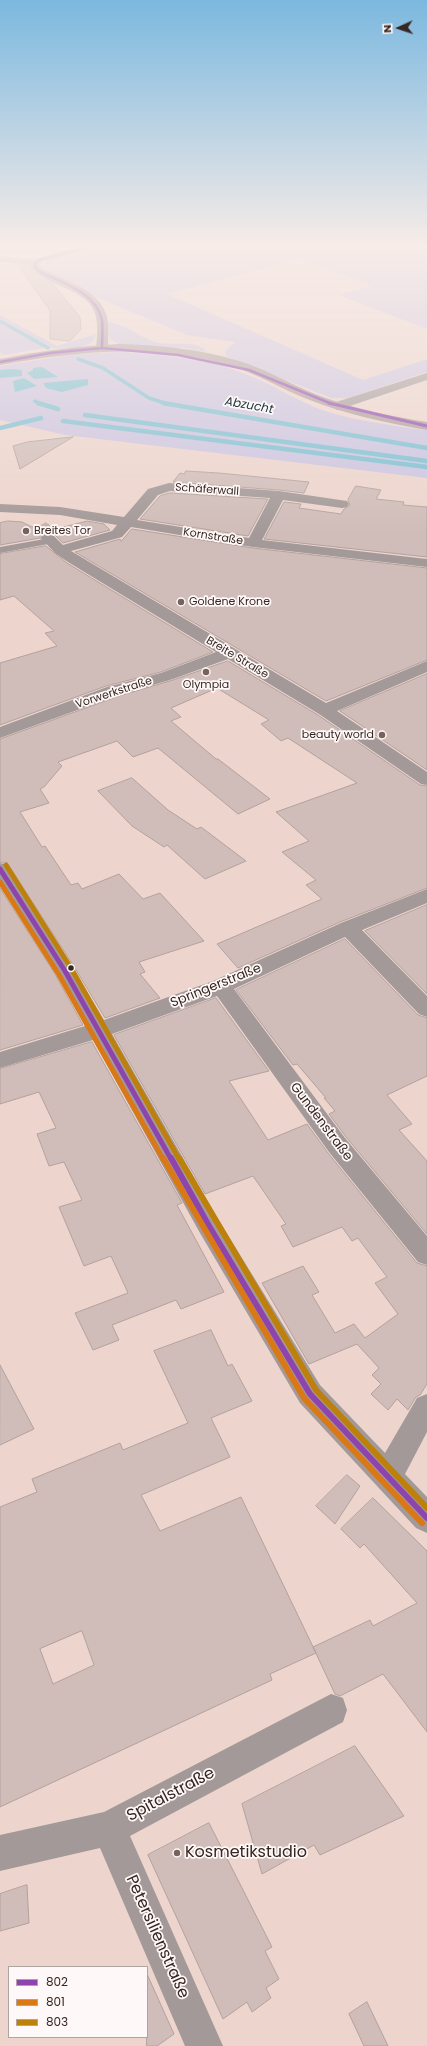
<!DOCTYPE html>
<html>
<head>
<meta charset="utf-8">
<style>
	body { margin:0 }
	#map { position:relative; width:427px; height:2046px; overflow:hidden; background:#edd5cd; font-family:Poppins,sans-serif }
	canvas { display:block }
	.legend { position:absolute; left:8px; top:1966px; width:140px; height:72px; box-sizing:border-box; background:#fef9f8; border:1px solid #aea5a2; margin:0; padding:5px 7px; list-style:none; font-size:12px; color:#372621 }
	.legend li { display:flex; align-items:center; gap:8px; height:20px }
	.legend b { width:20px; border:1px solid #aea5a2 }
	.north { position:absolute; left:379px; top:8px; width:40px; height:40px; -webkit-text-stroke:3px #fef9f8; paint-order:stroke; rotate:267deg; font-size:11px; font-weight:700; line-height:16px; text-align:center; color:#372621 }
	.north::after { content:''; display:block; margin:auto; width:14px; height:18px; background:#372621; clip-path:polygon(50% 0,100% 100%,50% 72%,0 100%) }
</style>
</head>
<body>
<div id="map">
<canvas width="427" height="2046"></canvas>
<ul class="legend">
<li><b style="height:5px;background:#8e44ad"></b>802</li>
<li><b style="height:5px;background:#d97814"></b>801</li>
<li><b style="height:5px;background:#bd800a"></b>803</li>
</ul>
<div class="north">N</div>
</div>
<script>
const c = document.querySelector('canvas').getContext('2d');
c.lineJoin = 'round';
function paint(path, color) {
  c.fillStyle = color;
  c.fill(path, 'evenodd');
}
function stroke(path, color, width, dash) {
  c.strokeStyle = color;
  c.lineWidth = width;
  c.lineCap = dash ? 'butt' : 'round';
  c.setLineDash(dash || []);
  c.stroke(path);
}
function label(font, color, halo, rows, align = 'center') {
  c.font = font + ' Poppins,sans-serif';
  c.lineWidth = 3.5;
  c.setLineDash([]);
  c.textBaseline = 'middle';
  c.strokeStyle = halo;
  c.fillStyle = color;
  for (const [text, x, y, turn = 0] of rows) {
    c.save();
    c.translate(x, y);
    c.rotate((+turn || 0) * Math.PI / 180);
    c.textAlign = isNaN(turn) ? turn : align;
    if (halo) c.strokeText(text, 0, 0);
    c.fillText(text, 0, 0);
    c.restore();
  }
}
paint(new Path2D(`
	M97,248H427V329L339,295L372,286L300,259L167,294L363,380L427,359V372L348,398H331L226,356L225,351L235,342L187,335L91,295L46,273L42,268L43,264L48,260Z
	M0,315L57,346L96,334C93,353 58,347 44,348C30,350 17,353 4,355L0,352Z
	M107,322C127,324 141,339 159,343C174,346 198,339 207,352L180,347L178,349L121,345L110,339Z
	M120,352C162,355 206,358 245,374C273,384 298,402 325,411C358,421 393,426 427,430V478L65,435L0,420V366L74,354Z`), '#cac4e1');
paint(new Path2D(`
	M42,367L58,377L34,379L27,373L33,370V368Z
	M11,369L22,370V376L0,378V370Z
	M24,378L37,386L15,392L13,381Z
	M88,379V385L62,392L46,388L43,383Z`), '#77bfd2');
stroke(new Path2D(`
	M0,321L48,348
	M78,359L103,368L149,398L168,404
	M35,401L40,404`), '#77bfd2', 3.5);
stroke(new Path2D(`
	M38,403L58,409
	M163,403L427,448
	M85,415L427,461
	M63,421L427,467
	M0,428L41,418`), '#77bfd2', 4.5);
const building = new Path2D(`
	M18,265L29,266L40,278L53,284L80,317L81,329L70,341L50,339V311Z
	M73,437L20,469L13,446L27,442Z
	M186,471L219,473L309,482L304,493L279,490L173,482L180,473L184,474Z
	M356,486L381,490L376,499L404,502L403,505L427,507V557L264,539L284,502L301,504L299,508L341,514L344,509L350,505L348,500Z
	M170,493L268,499L248,536L140,519L160,496Z
	M8,521L22,522L32,527L48,524L52,530L87,521L104,524L110,530L63,543L54,534H43L40,538L0,545V523Z
	M132,529L253,548L427,568V660L326,701L75,552L120,539L121,541Z
	M46,546L67,563L213,652L161,672L106,686L0,725V663L57,646L45,633L54,631L14,596L0,600V554Z
	M228,661L318,715L420,785L427,786V888L340,922L238,968L217,944L322,899L306,885L316,880L282,852L309,841L276,812L357,783L288,738L281,741L261,724L269,720L217,688L171,708L181,717L171,721L216,759H218L270,799L238,814L158,748L133,757L117,741L58,762L62,766L44,787L40,789L49,803L20,812L42,847L45,846L71,885L78,883L82,889L119,874L143,899L160,893L204,941L139,962L145,972L140,974L160,998L105,1018L73,965L8,864L0,862V739L119,696L173,680Z
	M427,674V770L340,711Z
	M132,778L168,810L197,829L201,827L246,861L205,879L167,845L164,847L132,826L98,791Z
	M0,888L55,974L83,1025L0,1050Z
	M427,905V994L365,931Z
	M345,939L418,1015L427,1018V1076L387,1095L412,1124L399,1130L427,1161V1234L346,1137L329,1114L335,1111L324,1098H326L297,1064L293,1065L236,990Z
	M216,998L269,1071L229,1081L268,1140L307,1124L328,1153L417,1263L427,1266V1384L420,1395L416,1397L408,1410L397,1399L388,1410L371,1394L381,1384L372,1375L379,1368L357,1344L309,1364L262,1283L303,1266L319,1292L312,1295L335,1333L354,1324L365,1338L398,1314L375,1283L387,1277L358,1238L352,1241L342,1227L293,1247L281,1226L286,1224L253,1176L205,1194L114,1035Z
	M92,1042L182,1203L177,1205L224,1292L181,1309L176,1300L112,1325L119,1340L93,1350L75,1313L128,1293L111,1256L84,1266L59,1207L82,1200L64,1162L49,1166L37,1134L56,1128L39,1092L0,1104V1069Z
	M211,1330L228,1366L232,1364L252,1401L211,1418L230,1457L141,1495L160,1531L241,1497L316,1653L270,1674L272,1680L0,1807V1507L37,1492L32,1479L120,1443L123,1450L188,1423L154,1351ZM82,1631L94,1665L53,1684L40,1649Z
	M0,1365L34,1429L0,1445Z
	M347,1475L360,1486L335,1524L316,1506Z
	M373,1498L427,1551V1732L383,1674L340,1696L335,1694L313,1647L370,1620L373,1626L417,1603L364,1544L360,1548L341,1529Z
	M355,1746L404,1816L320,1855L314,1845L262,1874L242,1804Z
	M209,1823L272,1947L265,1951L279,1979L266,1988L271,1998L252,2012L247,2002L223,2019L148,1855Z
	M27,1885L29,1923L0,1931V1894Z
	M147,1974L174,2034L157,2046H147Z
	M367,2002L388,2046H364L349,2014Z`);
paint(building, '#d0bdb9');
stroke(building, '#b3a19d', 1);
stroke(new Path2D(`
	M40,526L48,538`), '#c9b2ab', 14, [14, 7]);
paint(new Path2D(`
	M50,538L55,541L54,543L0,553V547Z`), '#a29998');
paint(new Path2D(`
	M75,248H90L88,250L42,262L40,266L44,270C65,280 101,290 107,317C109,327 108,338 108,348L106,350H98L96,348C97,336 99,322 94,311C85,287 35,283 30,265L0,262V256L33,260Z
	M427,373V380L341,409L337,410L331,406L333,403Z
	M169,483L279,491L347,501L349,504L347,507L342,508L283,500L262,540L427,559V567L253,547L131,527L122,537L71,551L326,703L427,661V672L337,711L427,772V785L421,784L319,714L228,659L173,679L119,695L0,738V727L107,687L161,673L216,652L68,562L55,553L41,538L43,535H53L63,545L112,531L117,525L60,515L0,512V504L60,507L124,517L148,489ZM170,491L270,498L249,538L137,520L158,495Z
	M0,863L7,865L72,966L104,1020L213,981L341,923L427,889V903L362,930L427,996V1017L419,1014L345,937L234,989L345,1138L427,1236V1265L418,1262L329,1152L217,996L112,1034L218,1219L320,1385L385,1453L417,1398L427,1394V1432L405,1474L427,1497V1533L416,1528L300,1403L200,1233L93,1040L0,1068V1052L85,1026L56,973L0,885Z
	M331,1694L343,1698L347,1710L343,1722L130,1836L223,2046H185L100,1848L0,1871V1835L104,1812Z`), '#a29998');
paint(new Path2D(`
	M119,344C161,345 200,349 239,361C266,369 290,384 315,394C351,408 389,416 427,422V430C386,423 345,414 307,399C281,389 258,374 231,366C155,343 77,351 0,365V359C40,351 79,346 119,344Z`), '#a99a99');
stroke(new Path2D(`
	M85,248L39,260L35,263V267L40,272C63,283 96,292 102,320C103,329 102,339 102,348
	M0,362L50,353L102,348L178,355L249,370L332,404`), '#8e44ad', 2.5);
stroke(new Path2D(`
	M329,403L427,426`), '#8e44ad', 3);
stroke(new Path2D(`
	M0,869L65,971L171,1159`), '#8e44ad', 5);
stroke(new Path2D(`
	M171,1158L209,1226L310,1394L427,1518`), '#8e44ad', 6);
stroke(new Path2D(`
	M0,882L59,975L163,1159`), '#d97814', 5);
stroke(new Path2D(`
	M163,1158L304,1398L422,1523`), '#d97814', 6);
stroke(new Path2D(`
	M6,865L71,968L179,1159`), '#bd800a', 5);
stroke(new Path2D(`
	M179,1158L316,1390L427,1508`), '#bd800a', 6);
const sky = c.createLinearGradient(0, 0, 0, 534);
sky.addColorStop(0, '#7bb8df');
sky.addColorStop(0.46, '#f7ece8');
sky.addColorStop(1, '#f7ece800');
c.fillStyle = sky;
c.fillRect(0, 0, 427, 534);
for (const [x, y, r, color] of [
	[26,531,4,"#77635d"],
	[181,602,4,"#77635d"],
	[206,672,4,"#77635d"],
	[382,735,4,"#77635d"],
	[71,968,3.5,"#372621"],
	[177,1853,4,"#77635d"]
]) {
  const dot = new Path2D();
  dot.arc(x, y, r, 0, 2 * Math.PI);
  c.fillStyle = color;
  c.fill(dot);
  stroke(dot, '#fef9f8', 1.5);
}
label('11px', '#372621', '#fef9f8', [
	["Schäferwall",207,490,4],
	["Kornstraße",213,537,9],
	["Breite Straße",237,658,31],
	["Vorwerkstraße",114,693,-18]
]);
label('11px', '#372621', '#fef9f8', [
	["Breites Tor",34,531],
	["Goldene Krone",189,602],
	["Olympia",206,685,"center"],
	["beauty world",374,735,"right"]
], 'left');
label('italic 12px', '#213a41', '#fef9f8', [
	["Abzucht",249,406,10]
]);
label('13px', '#372621', '#fef9f8', [
	["Springerstraße",216,986,-22],
	["Gundenstraße",321,1122,53]
]);
label('16px', '#372621', '#fef9f8', [
	["Spitalstraße",171,1795,-28],
	["Petersilienstraße",157,1937,66]
]);
label('16px', '#372621', '#fef9f8', [
	["Kosmetikstudio",185,1853]
], 'left');
</script>
</body>
</html>
